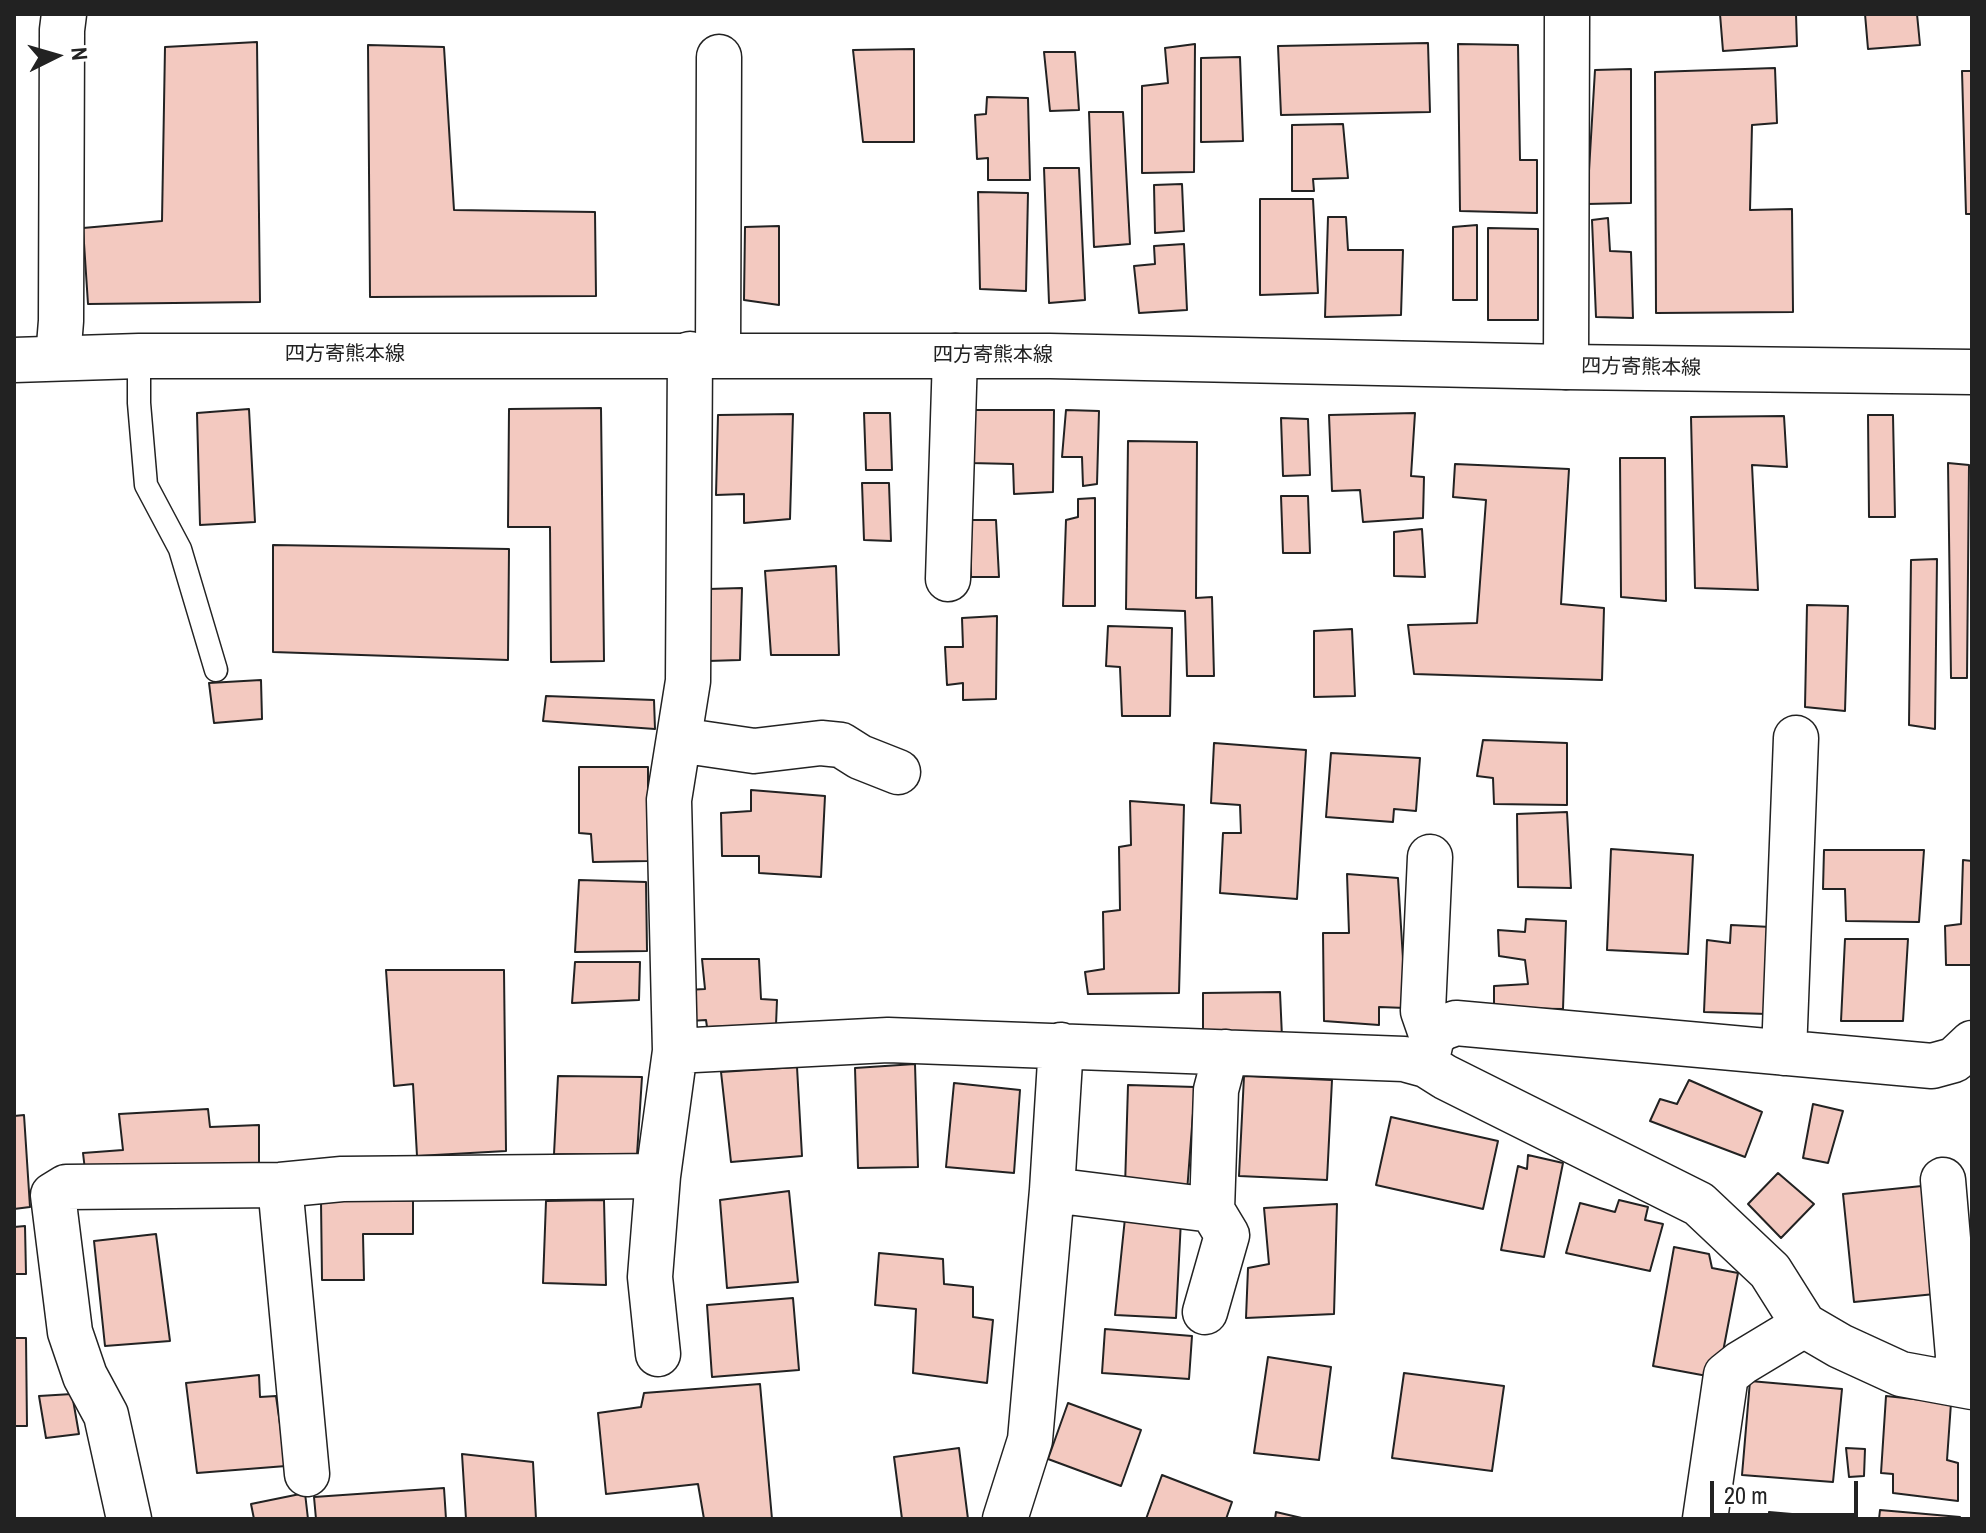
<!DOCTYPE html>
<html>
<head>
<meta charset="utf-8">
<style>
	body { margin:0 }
	#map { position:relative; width:1986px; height:1533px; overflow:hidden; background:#fff; font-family:"Archivo Narrow",sans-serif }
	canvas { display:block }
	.frame { position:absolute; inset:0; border:16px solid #222; pointer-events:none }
	.north { position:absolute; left:16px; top:16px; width:80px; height:80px; -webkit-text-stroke:6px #fff; paint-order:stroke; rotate:85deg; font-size:22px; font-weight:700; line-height:32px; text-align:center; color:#222 }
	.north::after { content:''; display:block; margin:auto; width:28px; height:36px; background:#222; clip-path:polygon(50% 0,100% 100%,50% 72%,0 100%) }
	.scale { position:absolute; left:1710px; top:1481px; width:148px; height:36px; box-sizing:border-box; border:4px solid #222; border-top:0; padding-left:10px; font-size:24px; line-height:28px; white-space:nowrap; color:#222; -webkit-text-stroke:6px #fff; paint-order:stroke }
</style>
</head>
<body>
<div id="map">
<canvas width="1986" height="1533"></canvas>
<div class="frame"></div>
<div class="north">N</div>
<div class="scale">20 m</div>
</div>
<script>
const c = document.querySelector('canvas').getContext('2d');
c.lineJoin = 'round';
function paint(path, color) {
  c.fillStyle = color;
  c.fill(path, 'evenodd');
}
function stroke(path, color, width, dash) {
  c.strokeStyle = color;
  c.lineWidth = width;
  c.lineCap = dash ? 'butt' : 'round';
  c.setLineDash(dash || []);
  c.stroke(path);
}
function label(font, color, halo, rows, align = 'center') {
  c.font = font + ' "Archivo Narrow","Noto Sans JP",sans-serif';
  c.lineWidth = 6;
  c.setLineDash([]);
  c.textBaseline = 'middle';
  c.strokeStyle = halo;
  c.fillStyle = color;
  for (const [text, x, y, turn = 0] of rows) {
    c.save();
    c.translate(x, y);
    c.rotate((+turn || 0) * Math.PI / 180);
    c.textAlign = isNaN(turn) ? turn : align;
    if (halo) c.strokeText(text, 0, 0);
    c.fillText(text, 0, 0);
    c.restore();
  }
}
const building = new Path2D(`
	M1720,14H1796L1797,46L1723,51Z
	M1865,14H1917L1920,45L1868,49Z
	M257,42L260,302L88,304L83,228L162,221L165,47Z
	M1428,43L1430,112L1281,115L1278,46Z
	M1195,44L1194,172L1142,173V86L1168,83L1165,48Z
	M1458,44L1518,45L1520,160H1537V213L1460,211Z
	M368,45L444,47L454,210L595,212L596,296L370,297Z
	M914,49V142H863L853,50Z
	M1044,52H1075L1079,110L1050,111Z
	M1240,57L1243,141L1201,142V58Z
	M1775,68L1777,123L1752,125L1750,210L1792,209L1793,312L1656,313L1655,72Z
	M1631,69V203L1587,204L1595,70Z
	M1962,71H1972V214H1966Z
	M987,97L1028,98L1030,180H988V158L977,159L975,115L986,114Z
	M1089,112H1123L1130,244L1094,247Z
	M1343,124L1348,178L1313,179L1314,191H1292V125Z
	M1044,168H1079L1085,300L1049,303Z
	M1182,184L1184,231L1155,233L1154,185Z
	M978,192L1028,193L1026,291L980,289Z
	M1260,199H1313L1318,293L1260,295Z
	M1328,217H1346L1348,250H1403L1401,315L1325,317Z
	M1608,218L1610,251L1631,252L1633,318L1596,317L1592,220Z
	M1477,225V300H1453V227Z
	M779,226V305L744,300L745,227Z
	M1488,228L1538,229V320H1488Z
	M1184,244L1187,310L1139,313L1134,266L1155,264L1154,246Z
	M601,408L604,661L551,662L550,527H508L509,409Z
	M249,409L255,522L200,525L197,413Z
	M974,410H1054L1053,492L1014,494L1013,464L970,463Z
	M1066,410L1099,411L1097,484L1083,486L1082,457H1062Z
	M864,413H890L892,470H866Z
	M1415,413L1411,476L1424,477L1423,518L1363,522L1360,490L1332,491L1329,415Z
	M793,414L790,519L744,523V494L716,495L718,415Z
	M1868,415H1893L1895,517H1869Z
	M1784,416L1787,467L1752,465L1758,590L1695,588L1691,417Z
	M1281,418L1308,419L1310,475L1283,476Z
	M1128,441L1197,442L1196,598L1212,597L1214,676H1187L1185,611L1126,609Z
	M1620,458H1665L1666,601L1621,597Z
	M1948,463L1969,465L1967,678H1951Z
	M1455,464L1569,469L1561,604L1604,608L1602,680L1414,674L1408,625L1477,623L1486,500L1453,497Z
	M862,483H889L891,541L864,540Z
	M1281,496H1308L1310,553H1283Z
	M1095,498V606H1063L1066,520L1078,517V499Z
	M970,520H996L999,577H971Z
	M1422,529L1425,577L1394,576V532Z
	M273,545L509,549L508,660L273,652Z
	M1937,559L1935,729L1909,725L1911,560Z
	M836,566L839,655H771L765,571Z
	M742,588L740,660L708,661V589Z
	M1807,605L1848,606L1845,711L1805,707Z
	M997,616L996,699L963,700V683L947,685L945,647H963L962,618Z
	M1108,626L1172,628L1170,716H1122L1120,667L1106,666Z
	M1352,629L1355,696L1314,697V631Z
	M261,680L262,719L214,723L209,683Z
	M546,696L654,700L655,729L543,721Z
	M1483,740L1567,743V805L1494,804L1493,778L1477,776Z
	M1214,743L1306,750L1297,899L1220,893L1223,833H1241L1240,805L1211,803Z
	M1331,753L1420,758L1416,811L1394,809L1393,822L1326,817Z
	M579,767H648V861L593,862L591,834L579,833Z
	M751,790L825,796L821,877L759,873V856H722L721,813L751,811Z
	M1130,801L1184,805L1179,993L1088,994L1085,972L1104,969L1103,912L1120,910L1119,847L1131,845Z
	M1567,812L1571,888L1518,887L1517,814Z
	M1611,849L1693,855L1688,954L1607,950Z
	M1824,850H1924L1919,922L1846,921L1845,889H1823Z
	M1963,860L1972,861V970V965H1946L1945,926L1961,924Z
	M1347,874L1398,878L1406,1008L1379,1007V1025L1324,1021L1323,933H1349Z
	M579,880L646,882L647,951L575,952Z
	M1526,919L1566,921L1563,1009L1494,1008V986L1528,984L1525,960L1499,956L1498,930L1525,932Z
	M1731,925L1771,927L1767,1014L1704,1012L1707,940L1730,943Z
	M1845,939H1908L1903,1021H1841Z
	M702,959H759L761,999L777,1000L776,1025L707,1027L706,1020L690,1021L687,990L705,989Z
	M575,962H640L639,1000L572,1003Z
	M386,970H504L506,1151L417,1156L413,1084L394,1086Z
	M1280,992L1282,1037L1203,1038V993Z
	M915,1064L918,1167L858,1168L855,1068Z
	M797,1067L802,1156L731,1162L721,1072Z
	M558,1076L642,1077L637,1155L554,1154Z
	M1244,1076L1332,1080L1327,1180L1239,1176Z
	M1689,1080L1762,1112L1745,1157L1650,1121L1660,1099L1677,1104Z
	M954,1083L1020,1090L1014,1173L946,1167Z
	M1128,1085L1195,1087L1187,1192L1125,1187Z
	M1813,1104L1843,1111L1828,1163L1803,1158Z
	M208,1109L210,1127L259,1125V1163L85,1170L83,1153L123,1150L119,1114Z
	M24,1115L30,1207L14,1209V1116Z
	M1391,1117L1498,1141L1483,1209L1376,1185Z
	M1528,1155L1563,1163L1544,1257L1501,1250L1518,1166L1527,1169Z
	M1778,1173L1814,1204L1781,1238L1748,1204Z
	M1922,1186L1935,1294L1854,1302L1843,1194Z
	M789,1191L798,1282L727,1288L720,1200Z
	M413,1200V1234H363L364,1280H322L321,1201Z
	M604,1200L606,1285L543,1283L546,1201Z
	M1619,1200L1648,1207L1645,1220L1663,1224L1650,1271L1566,1253L1580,1203L1615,1212Z
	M1337,1204L1334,1314L1246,1318L1248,1268L1269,1264L1264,1208Z
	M1125,1218L1181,1220L1176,1318L1115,1315Z
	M25,1226L26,1274H14V1227Z
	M156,1234L170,1341L105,1346L94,1241Z
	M1674,1247L1709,1254L1712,1268L1738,1273L1718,1378L1653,1366Z
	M879,1253L943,1259L944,1284L973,1287V1317L993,1320L987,1383L913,1373L916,1309L875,1305Z
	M793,1298L799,1370L712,1377L707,1305Z
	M1105,1329L1192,1336L1189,1379L1102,1373Z
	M14,1338H26L27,1426H14Z
	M1268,1357L1331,1367L1319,1460L1254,1453Z
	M1404,1373L1504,1386L1492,1471L1392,1458Z
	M259,1375L260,1397L276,1396L286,1466L197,1473L186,1383Z
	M1750,1381L1842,1389L1833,1482L1742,1475Z
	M760,1384L772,1519H704L698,1484L606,1494L598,1413L641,1407L644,1393Z
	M72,1394L79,1434L46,1438L39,1396Z
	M1886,1396L1951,1403L1947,1460L1958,1463V1501L1893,1493V1474L1881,1473Z
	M1068,1403L1141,1430L1121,1486L1048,1459Z
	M959,1448L968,1519H902L894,1457Z
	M1846,1448L1865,1449L1864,1476L1849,1477Z
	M462,1454L533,1462L536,1519H466Z
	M1162,1475L1232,1502L1226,1519H1146Z
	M444,1488L446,1519H316L314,1497Z
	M305,1493L308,1519H254L251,1504Z
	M1880,1510L1960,1517V1519H1879Z
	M1276,1512L1306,1519H1275Z
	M1769,1512L1838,1518V1519H1769Z`);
paint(building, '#f3c9c0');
stroke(building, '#222', 2);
const lane = new Path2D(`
	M139,356V403L146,485L180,549L216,670`);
const street = new Path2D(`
	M718,355L719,57
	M58,358L61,321L62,30L64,14
	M1566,367L1567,14
	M948,579L955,356
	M679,740L754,751L821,743L841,745L860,757L898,772
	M1432,1037L1442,1028L1456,1023L1932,1066L1954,1060L1972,1043
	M675,1051L888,1040L1404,1059L1426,1065L1445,1077L1699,1204L1770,1271L1804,1325L1840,1346L1901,1374L1972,1387
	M1784,1053L1796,738
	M1426,1063L1432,1037L1423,1011L1430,857
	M1943,1180L1958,1356L1956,1383
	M280,1185L307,1474
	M1052,1190L1212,1210
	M1205,1312L1227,1235L1212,1210L1216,1090L1226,1052
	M658,1354L650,1277L658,1176L675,1051L669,800L688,681L690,354
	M129,1519L106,1415L85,1376L70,1332L53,1195L66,1187L280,1185L342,1179L658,1176
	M1005,1519L1030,1440L1052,1190L1061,1045
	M1705,1519L1726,1375L1741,1363L1804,1325`);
const secondary = new Path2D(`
	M14,360L139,356H1050L1566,367L1972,372`);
stroke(lane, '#222', 25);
stroke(street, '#222', 47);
stroke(secondary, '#222', 47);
stroke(lane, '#fff', 22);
stroke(street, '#fff', 44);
stroke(secondary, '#fff', 44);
label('20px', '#222', '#fff', [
	["四方寄熊本線",345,355],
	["四方寄熊本線",993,356],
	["四方寄熊本線",1641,368,1]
]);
</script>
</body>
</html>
